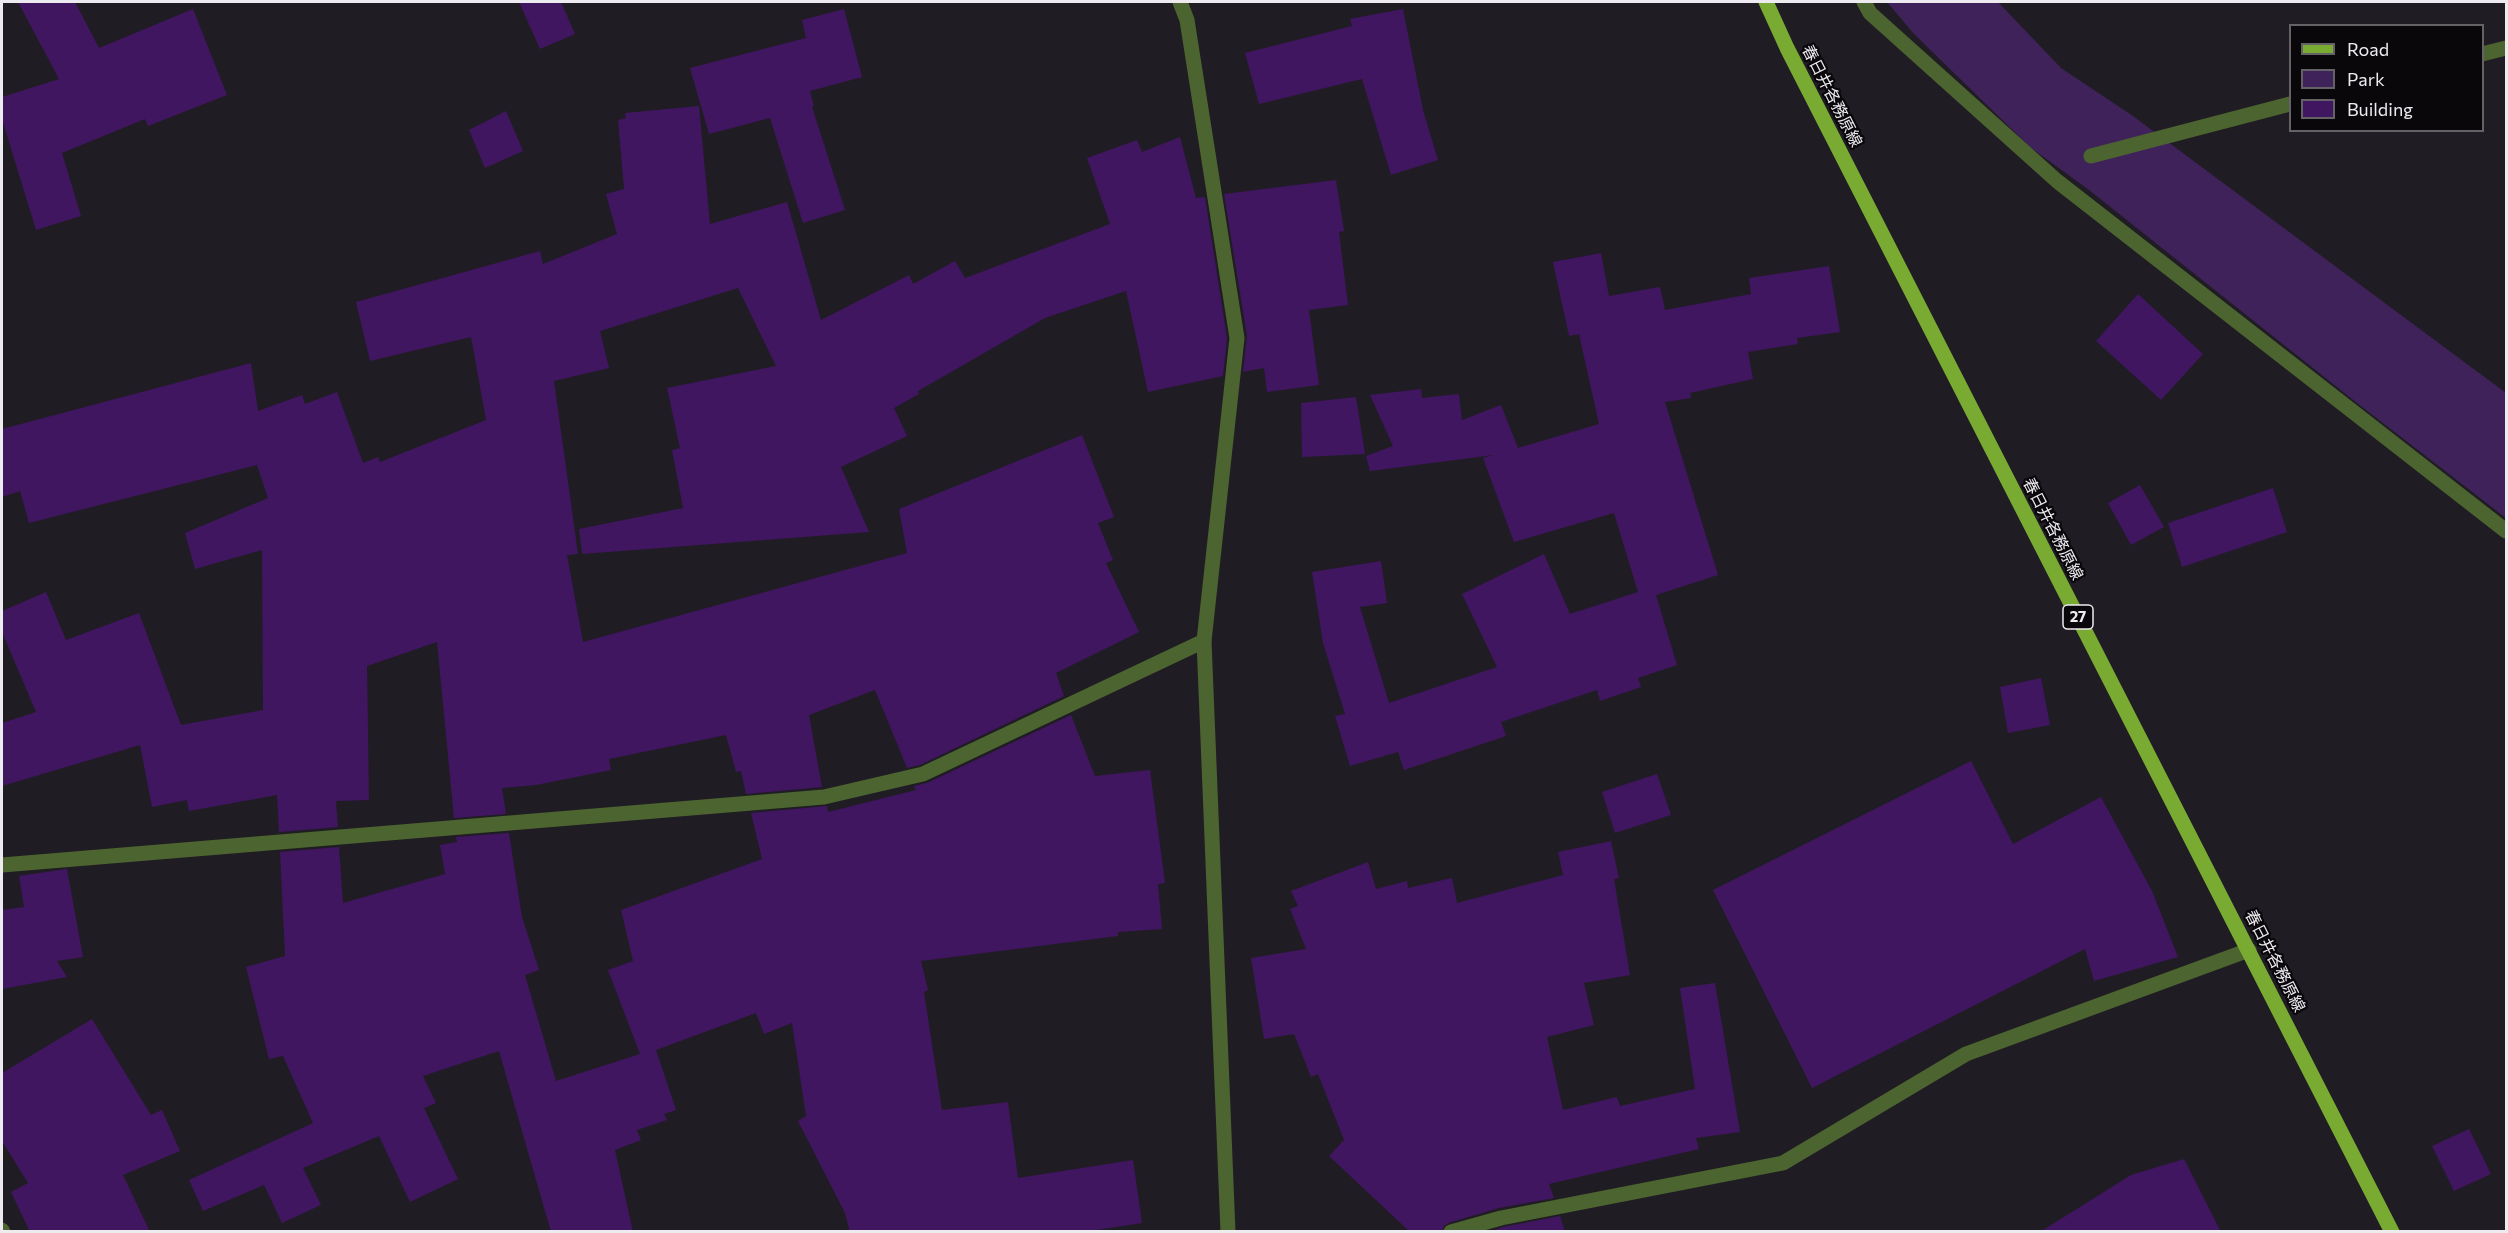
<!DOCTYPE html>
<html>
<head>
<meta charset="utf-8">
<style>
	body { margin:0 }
	#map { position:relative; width:2508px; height:1233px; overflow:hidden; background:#201c24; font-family:Commissioner,sans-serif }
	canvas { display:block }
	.frame { position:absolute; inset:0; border:3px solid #edeaf0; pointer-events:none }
	.legend { position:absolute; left:2289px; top:24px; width:195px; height:108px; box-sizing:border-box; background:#09070a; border:2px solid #646266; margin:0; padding:8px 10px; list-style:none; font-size:18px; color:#edeaf0 }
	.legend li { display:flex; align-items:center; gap:12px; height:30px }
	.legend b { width:30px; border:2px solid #646266 }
</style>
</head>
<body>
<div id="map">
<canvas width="2508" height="1233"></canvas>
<div class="frame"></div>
<ul class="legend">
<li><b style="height:8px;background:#79aa31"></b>Road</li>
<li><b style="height:16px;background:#3f225a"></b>Park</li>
<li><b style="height:16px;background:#401660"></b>Building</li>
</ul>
</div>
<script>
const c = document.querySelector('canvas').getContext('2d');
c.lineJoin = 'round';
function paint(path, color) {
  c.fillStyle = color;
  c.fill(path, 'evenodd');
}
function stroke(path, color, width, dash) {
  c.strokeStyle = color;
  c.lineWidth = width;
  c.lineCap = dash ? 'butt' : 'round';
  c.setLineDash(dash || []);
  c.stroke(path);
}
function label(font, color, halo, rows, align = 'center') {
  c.font = font + ' Commissioner,"Noto Sans JP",sans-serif';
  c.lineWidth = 4.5;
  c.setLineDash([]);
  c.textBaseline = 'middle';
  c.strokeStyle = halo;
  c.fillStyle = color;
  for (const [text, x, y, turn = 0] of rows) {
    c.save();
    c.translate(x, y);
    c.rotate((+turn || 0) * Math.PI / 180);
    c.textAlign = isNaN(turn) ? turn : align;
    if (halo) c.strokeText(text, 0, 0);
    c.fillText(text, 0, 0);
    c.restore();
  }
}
paint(new Path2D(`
	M1887,2H1998L2061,68L2133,116L2506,393V518L2357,403L2089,190L2030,147L1914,34Z`), '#3f225a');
paint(new Path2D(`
	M18,2H75L99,48L193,9L227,95L148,126L145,119L62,153L81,216L36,230L2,119V97L59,79Z
	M519,2H561L575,34L540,49Z
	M844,9L862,77L810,91L814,106L812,107L845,210L803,223L770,118L709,134L690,68L806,38L802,20Z
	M1403,9L1423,110L1438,160L1391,175L1362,79L1259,104L1245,53L1352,26L1350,19Z
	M699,106L710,224L787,202L821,320L909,275L913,284L955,261L965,278L1110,224L1087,158L1137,140L1142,152L1180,137L1196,198L1205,197L1227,338L1223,376L1148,392L1126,291L1045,318L918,391L919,394L894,408L907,436L841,467L869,532L582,554L579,529L683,508L672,450L680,448L667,388L776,366L738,288L600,331L609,368L554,381L578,554L567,555L583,642L907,553L899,509L1082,435L1114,517L1098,523L1113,560L1106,563L1139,632L1056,673L1064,696L920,765L907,768L875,690L809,715L822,787L746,794L741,771L736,772L726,735L609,759L611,770L536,785L502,788L506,814L454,818L437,642L367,666L369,800L336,801L338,827L279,832L277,795L189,811L187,800L152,807L140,745L2,786V723L36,712L2,632V611L46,592L66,640L139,613L181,725L263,710L262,550L195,569L185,533L268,498L257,465L29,523L20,491L2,497V429L251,363L258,411L302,395L305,404L337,392L363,463L378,457L380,462L486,420L471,337L370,361L356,302L540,251L543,264L617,234L606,194L624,189L618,120L626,118L625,113Z
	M506,111L523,151L485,168L469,130Z
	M1336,180L1344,231L1339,232L1348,305L1309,310L1319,385L1267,392L1264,368L1243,372L1247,336L1224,194Z
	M1601,253L1609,296L1660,287L1665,310L1751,294L1749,278L1829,266L1840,332L1797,338L1798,344L1748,352L1753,379L1690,393L1691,398L1665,402L1718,575L1656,595L1677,665L1638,678L1641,687L1600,701L1597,690L1501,722L1506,736L1404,770L1398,752L1350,766L1335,716L1345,714L1323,643L1312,572L1381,561L1387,603L1360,607L1389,703L1497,667L1462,594L1544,554L1570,614L1638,592L1614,513L1514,542L1483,458L1494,455L1370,471L1366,456L1393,446L1370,395L1421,389L1422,398L1459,394L1462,420L1501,405L1518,448L1599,424L1579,334L1569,336L1553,262Z
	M2138,294L2203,354L2161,400L2096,341Z
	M1356,397L1365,454L1302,457L1301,403Z
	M2140,485L2164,527L2131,545L2108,503Z
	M2273,488L2287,532L2182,567L2168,523Z
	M2041,678L2050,725L2008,733L2000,687Z
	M1071,715L1095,776L1150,770L1165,883L1158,884L1162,929L1118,932V936L921,961L928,990L924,992L942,1110L1008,1102L1018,1178L1133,1160L1142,1223L1083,1232H850L845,1213L798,1121L806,1116L792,1023L764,1034L756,1013L656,1050L676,1110L664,1114L667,1120L637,1130L641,1140L615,1150L633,1232H551L499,1051L423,1076L436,1103L424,1108L458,1179L410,1202L379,1136L303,1168L321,1205L282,1223L264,1185L203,1211L189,1180L313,1123L283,1056L269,1059L246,967L285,956L280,852L339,847L343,903L445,874L440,845L457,842L456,837L509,833L522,917L539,970L525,975L556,1081L640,1054L608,970L633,961L621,910L762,859L751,813L827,806L828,812L916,790L914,786L927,783Z
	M1971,761L2013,844L2101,797L2152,891L2178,957L2094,981L2085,949L1812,1088L1713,890Z
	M1657,774L1671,815L1615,833L1602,792Z
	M1611,841L1619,878L1614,879L1630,975L1584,983L1594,1025L1547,1037L1563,1110L1617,1097L1620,1106L1695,1089L1680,988L1715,983L1740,1132L1696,1138L1699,1149L1549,1184L1554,1198L1499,1208L1448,1223L1444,1226L1442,1232H1410L1329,1156L1344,1140L1318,1074L1311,1077L1294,1034L1264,1039L1251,958L1306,949L1290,909L1298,906L1291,891L1368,862L1376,889L1407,881L1408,888L1452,878L1457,903L1563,875L1558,852Z
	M67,869L83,957L57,961L67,977L2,989V910L24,907L19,876Z
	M92,1019L151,1115L162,1110L180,1151L123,1175L150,1232H30L11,1192L28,1183L2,1141V1073Z
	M2469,1129L2491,1174L2454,1191L2432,1146Z
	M2184,1159L2221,1232H2040L2131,1175Z
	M1560,1216L1565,1232H1489L1503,1227Z`), '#401660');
stroke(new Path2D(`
	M1864,2L1870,13L2057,181L2506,531
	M2482,54L2506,48
	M2091,156L2290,104
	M2,865L824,797L923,774L1204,641
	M2,1230L3,1232
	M1451,1232L1501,1218L1783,1163L1966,1054L2249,950`), '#4c642f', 15);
stroke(new Path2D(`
	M1180,2L1187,20L1237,338L1204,641L1228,1232`), '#4c642f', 15);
stroke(new Path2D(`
	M1766,2L1787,48L2392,1232`), '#79aa31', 15);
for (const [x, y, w] of [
	[2078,617,30]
]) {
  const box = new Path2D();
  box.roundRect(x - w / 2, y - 12, w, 24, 4.5);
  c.fillStyle = '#09070a';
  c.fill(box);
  stroke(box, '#edeaf0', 1.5);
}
label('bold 15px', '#edeaf0', null, [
	["27",2078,617]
]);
label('16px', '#edeaf0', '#09070a', [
	["春日井各務原線",1832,96,63],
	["春日井各務原線",2053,529,63],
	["春日井各務原線",2275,961,63]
]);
</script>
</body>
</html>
